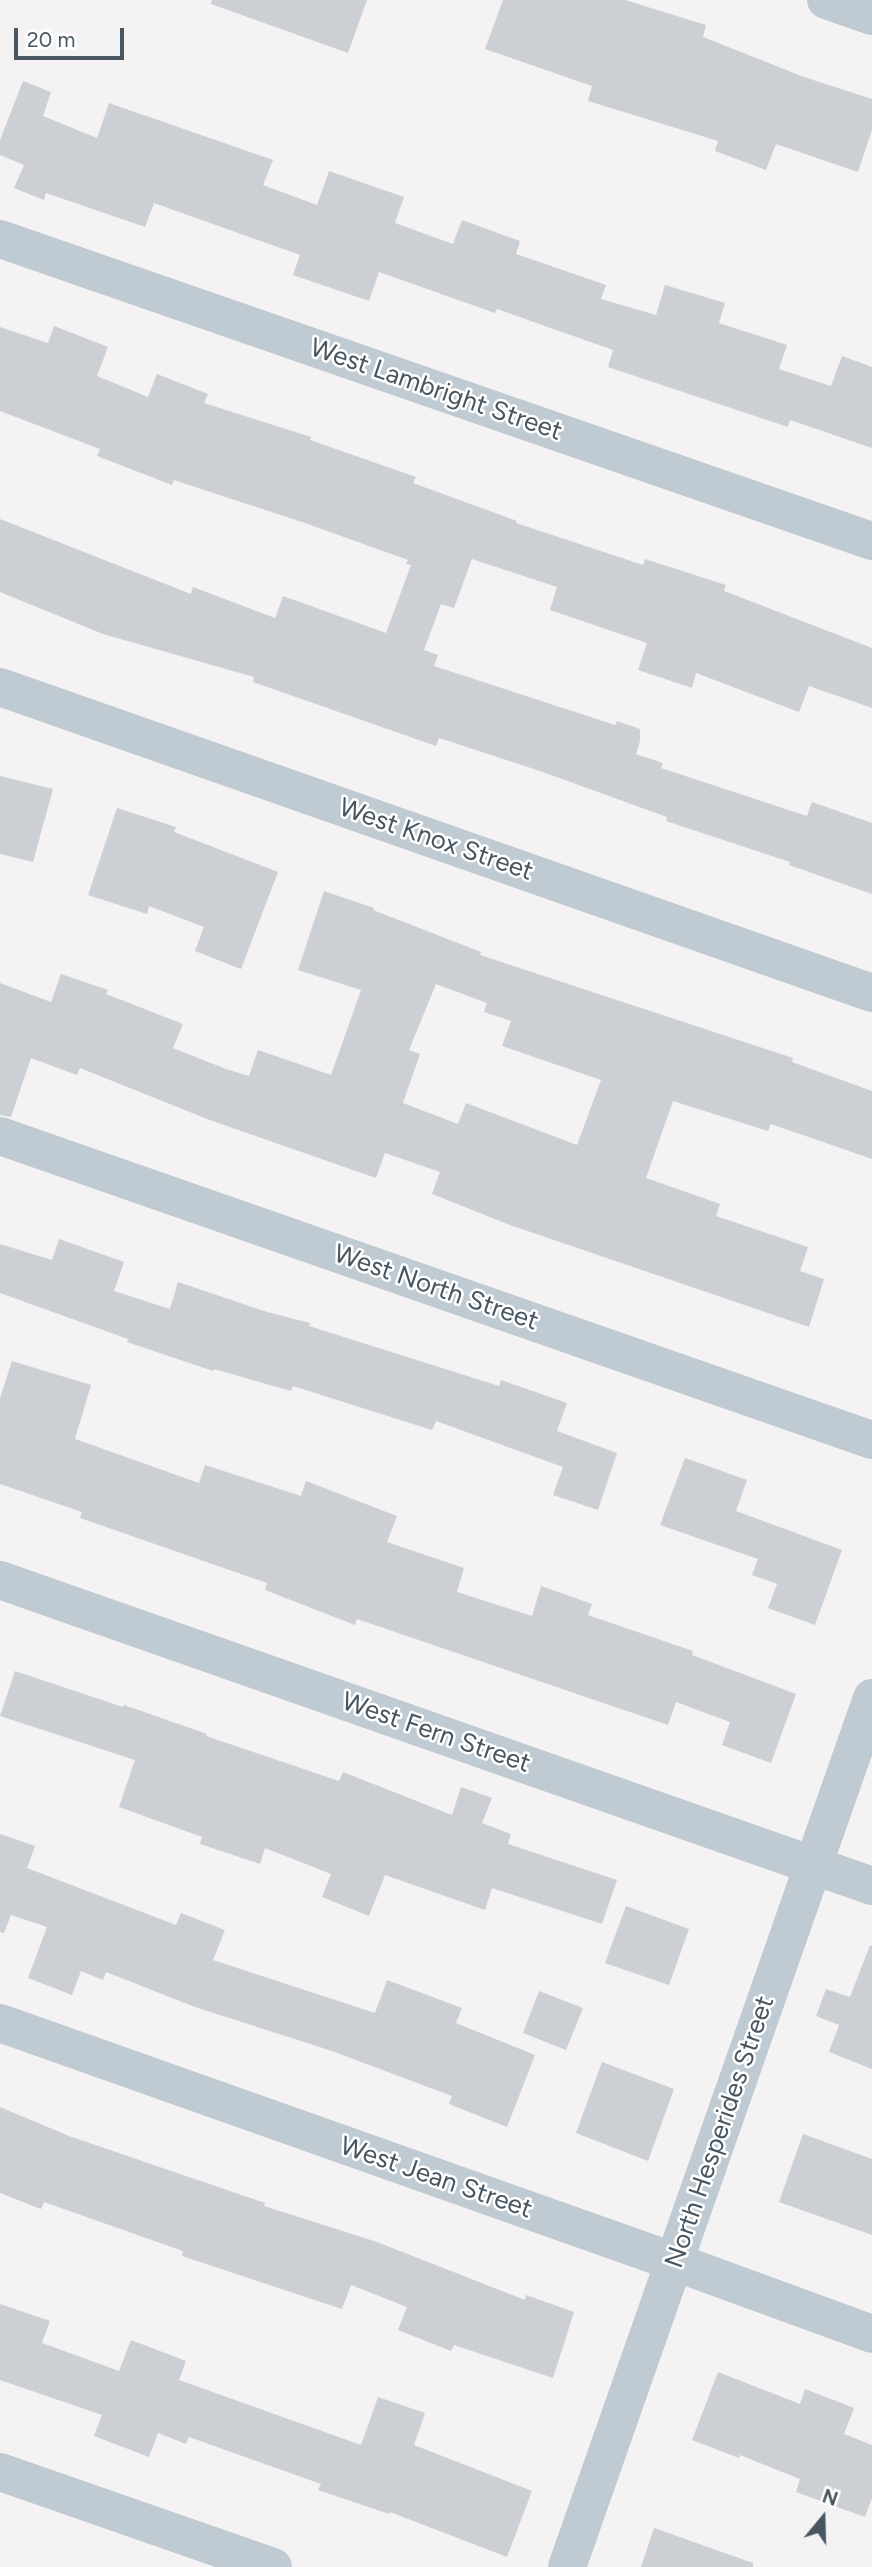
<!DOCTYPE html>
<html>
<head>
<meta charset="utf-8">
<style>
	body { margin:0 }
	#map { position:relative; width:872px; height:2567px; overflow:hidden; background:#f4f2f2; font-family:Figtree,sans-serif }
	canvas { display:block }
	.north { position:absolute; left:788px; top:2483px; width:70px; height:70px; -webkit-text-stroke:5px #fff; paint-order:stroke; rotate:19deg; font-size:19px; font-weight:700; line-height:28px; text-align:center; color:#485661 }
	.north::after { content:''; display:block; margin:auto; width:24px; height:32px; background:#485661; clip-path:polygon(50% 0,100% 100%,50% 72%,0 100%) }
	.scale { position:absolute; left:14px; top:28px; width:110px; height:32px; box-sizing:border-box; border:4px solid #485661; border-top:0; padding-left:9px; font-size:21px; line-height:24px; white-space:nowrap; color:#485661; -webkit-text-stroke:5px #fff; paint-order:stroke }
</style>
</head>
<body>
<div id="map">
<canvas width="872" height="2567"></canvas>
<div class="north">N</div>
<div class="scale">20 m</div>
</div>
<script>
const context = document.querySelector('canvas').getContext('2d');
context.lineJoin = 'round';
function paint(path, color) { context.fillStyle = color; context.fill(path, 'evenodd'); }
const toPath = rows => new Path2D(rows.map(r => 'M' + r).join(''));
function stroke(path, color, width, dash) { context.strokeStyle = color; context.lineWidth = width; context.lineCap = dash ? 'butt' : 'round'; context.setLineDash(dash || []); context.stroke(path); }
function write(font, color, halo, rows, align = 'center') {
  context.font = font + ' Figtree,sans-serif'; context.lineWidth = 5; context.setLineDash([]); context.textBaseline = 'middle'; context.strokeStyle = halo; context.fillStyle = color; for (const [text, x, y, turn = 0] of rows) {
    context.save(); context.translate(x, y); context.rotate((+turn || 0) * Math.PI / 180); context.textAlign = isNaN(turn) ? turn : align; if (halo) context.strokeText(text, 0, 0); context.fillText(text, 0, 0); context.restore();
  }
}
const building = toPath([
	[212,0,367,0,348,53,211,4],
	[503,0,625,0,706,25,703,37,804,77,872,99,872,130,858,172,776,144,766,170,715,151,718,141,588,101,592,86,485,49],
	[23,81,51,92,43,116,97,138,109,103,273,160,263,185,317,205,329,171,404,197,395,223,453,244,462,220,520,241,516,254,606,285,601,299,656,315,665,285,725,303,719,323,787,345,779,369,831,386,842,356,872,367,872,448,790,420,788,427,608,367,613,350,497,309,495,313,379,272,369,301,293,275,300,255,154,203,145,227,46,193,44,200,14,188,24,165,0,155,0,140],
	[54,326,108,347,97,376,148,397,157,374,208,394,204,403,311,437,310,440,416,477,413,483,517,521,516,523,643,565,645,559,726,585,724,591,872,648,872,708,809,686,799,712,696,673,692,688,638,670,647,643,550,610,557,587,472,559,454,608,441,604,424,650,438,655,434,666,615,725,617,721,640,729,640,741,636,754,663,763,661,768,807,816,812,802,872,823,872,894,789,865,790,862,666,821,667,817,540,771,439,738,436,746,253,682,254,677,103,634,0,592,0,519,191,594,193,587,275,618,283,596,386,633,411,565,406,564,408,560,305,523,174,480,172,485,97,456,100,449,0,411,0,327,48,343],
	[0,776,53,789,33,862,0,854],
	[117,808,176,827,174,832,278,872,241,969,195,951,204,927,149,906,147,914,88,895],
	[324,891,374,908,373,910,481,952,480,955,793,1058,792,1062,872,1091,872,1159,771,1124,768,1131,673,1101,646,1178,720,1204,716,1216,808,1247,800,1271,824,1279,809,1327,510,1225,432,1194,440,1172,385,1153,376,1178,207,1119,80,1068,77,1075,31,1058,11,1117,0,1115,0,983,51,1002,61,974,108,990,106,994,183,1024,173,1048,226,1069,249,1076,258,1050,331,1075,361,990,298,970],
	[436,984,487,1003,484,1012,511,1021,502,1046,601,1080,577,1145,466,1103,458,1124,403,1103,420,1054,409,1050],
	[59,1239,124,1262,114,1291,170,1309,178,1282,267,1312,310,1323,309,1326,499,1386,501,1380,567,1403,557,1431,617,1453,598,1510,553,1495,563,1467,436,1421,432,1430,293,1386,291,1391,214,1369,213,1371,127,1342,128,1339,0,1293,0,1244,52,1260],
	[12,1361,91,1385,75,1439,199,1483,205,1465,301,1496,306,1481,397,1516,387,1542,464,1568,457,1592,532,1616,541,1586,592,1604,588,1615,693,1651,692,1655,796,1694,771,1763,722,1745,730,1722,676,1702,668,1725,357,1619,355,1625,265,1590,267,1583,80,1518,82,1512,0,1484,0,1398],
	[685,1458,747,1480,736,1511,842,1550,815,1625,768,1608,777,1584,752,1575,758,1559,660,1525],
	[15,1671,123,1707,124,1705,207,1734,206,1736,339,1781,343,1772,452,1815,461,1787,492,1798,482,1823,511,1834,508,1844,617,1880,602,1924,492,1888,485,1910,385,1875,369,1916,322,1897,331,1874,265,1848,260,1864,200,1844,202,1837,119,1807,135,1760,0,1716],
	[0,1834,35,1846,27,1868,176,1925,181,1913,225,1930,213,1960,375,2013,387,1980,462,2008,456,2023,535,2055,507,2127,449,2104,452,2096,332,2051,195,2007,106,1972,103,1980,81,1971,72,1995,28,1978,47,1927,11,1915,4,1933,0,1932],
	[626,1906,689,1929,669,1985,605,1963],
	[870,1945,872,1946,872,2069,829,2052,839,2025,816,2016,826,1989,850,1997],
	[539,1991,583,2008,566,2050,523,2033],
	[602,2062,674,2089,648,2161,576,2133],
	[0,2107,69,2136,265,2203,264,2206,377,2242,525,2300,526,2295,574,2312,553,2378,454,2345,451,2351,398,2330,407,2307,351,2285,342,2309,182,2256,183,2251,44,2202,41,2209,0,2193],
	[803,2134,872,2159,872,2235,779,2202],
	[0,2304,50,2321,42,2343,119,2371,131,2340,186,2361,179,2380,361,2445,378,2397,425,2413,414,2445,532,2491,507,2557,390,2512,389,2514,318,2490,321,2484,189,2437,186,2444,158,2433,149,2457,94,2436,102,2415,0,2380],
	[718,2372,800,2404,805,2389,854,2408,844,2434,872,2445,872,2498,865,2517,796,2492,800,2479,740,2455,739,2458,692,2440],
	[654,2528,753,2563,753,2567,641,2567]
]);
const minor = toPath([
	[826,0,872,16],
	[0,239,872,541],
	[0,687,872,993],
	[0,1136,872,1440],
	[0,1580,872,1886],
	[0,2023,675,2262,872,2334],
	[0,2472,273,2567],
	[567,2567,872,1698]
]);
const streetNames = [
	["West Lambright Street",436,390,19],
	["West Knox Street",436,840,19],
	["West North Street",436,1288,19],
	["West Fern Street",436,1733,19],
	["North Hesperides Street",720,2132,-71],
	["West Jean Street",436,2178,19]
];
paint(building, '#cccfd4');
stroke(minor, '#bfcad2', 38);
write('26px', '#485661', '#fff', streetNames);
</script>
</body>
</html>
